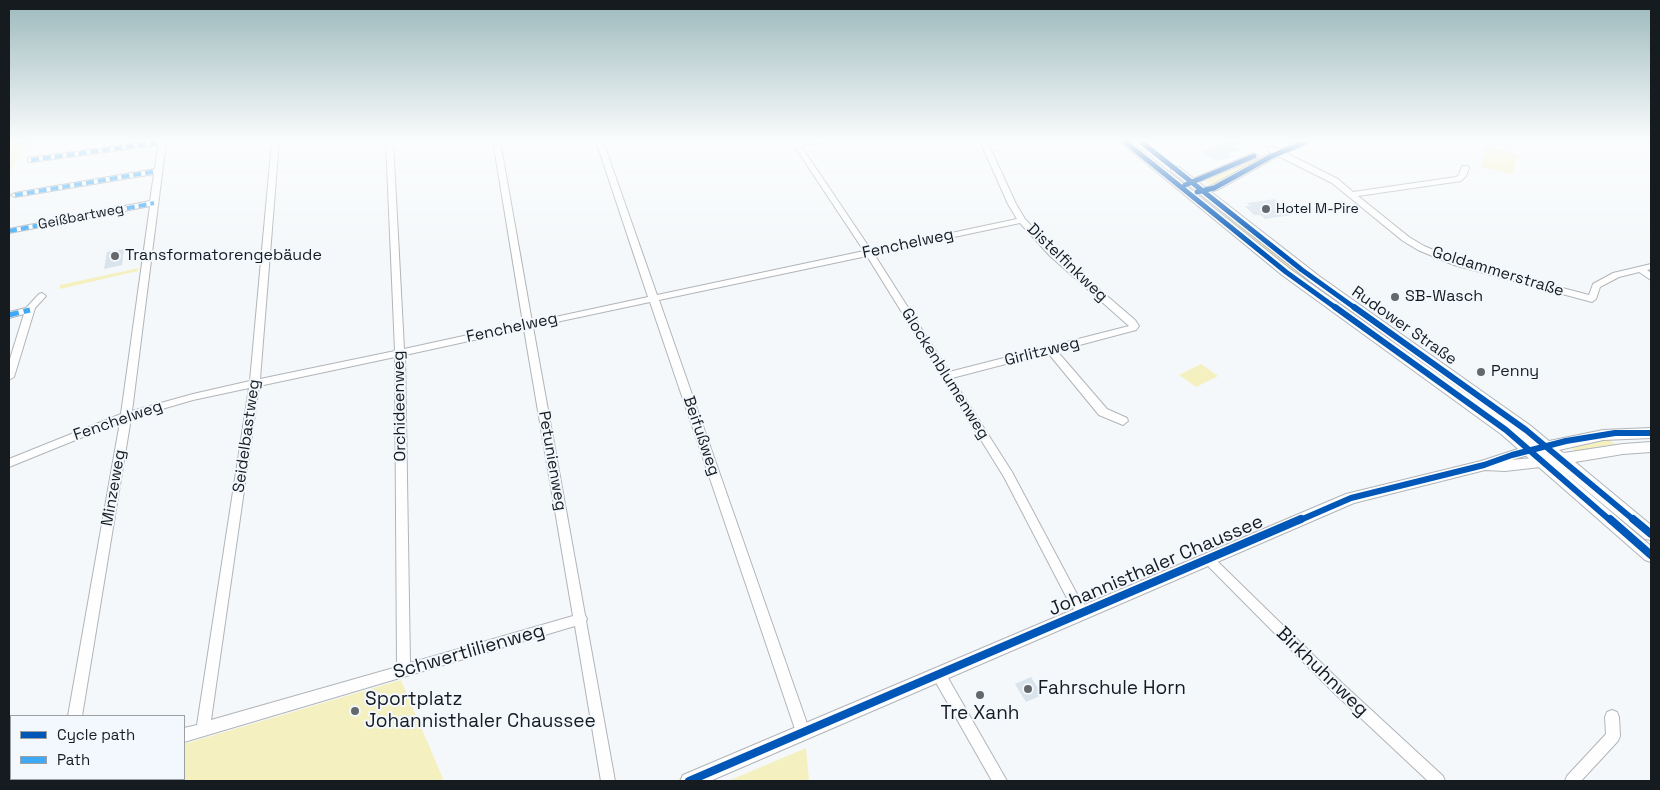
<!DOCTYPE html>
<html>
<head>
<meta charset="utf-8">
<style>
	body { margin:0 }
	#map { position:relative; width:1660px; height:790px; overflow:hidden; background:#f5f8fa; font-family:"Space Grotesk",sans-serif }
	canvas { display:block }
	.frame { position:absolute; inset:0; border:10px solid #161b1f; pointer-events:none }
	.legend { position:absolute; left:10px; top:715px; width:175px; height:65px; box-sizing:border-box; background:#f2f8fd; border:1px solid #9aa0a4; margin:0; padding:6px 9px; list-style:none; font-size:15px; color:#161b1f }
	.legend li { display:flex; align-items:center; gap:10px; height:25px }
	.legend b { width:25px; border:1px solid #9aa0a4 }
</style>
</head>
<body>
<div id="map">
<canvas width="1660" height="790"></canvas>
<div class="frame"></div>
<ul class="legend">
<li><b style="height:6px;background:#0057b8"></b>Cycle path</li>
<li><b style="height:6px;background:#3fa9f5"></b>Path</li>
</ul>
</div>
<script>
const context = document.querySelector('canvas').getContext('2d');
context.lineJoin = 'round';
function paint(path, color) { context.fillStyle = color; context.fill(path, 'evenodd'); }
const toPath = rows => new Path2D(rows.map(r => 'M' + r).join(''));
function stroke(path, color, width, dash) { context.strokeStyle = color; context.lineWidth = width; context.lineCap = dash ? 'butt' : 'round'; context.setLineDash(dash || []); context.stroke(path); }
function write(font, color, halo, rows, align = 'center') {
  context.font = font + ' "Space Grotesk",sans-serif'; context.lineWidth = 4; context.setLineDash([]); context.textBaseline = 'middle'; context.strokeStyle = halo; context.fillStyle = color; for (const [text, x, y, turn = 0] of rows) {
    context.save(); context.translate(x, y); context.rotate((+turn || 0) * Math.PI / 180); context.textAlign = isNaN(turn) ? turn : align; if (halo) context.strokeText(text, 0, 0); context.fillText(text, 0, 0); context.restore();
  }
}
const green = toPath([
	[10,141,28,141,9,174,9,142],
	[1486,146,1517,154,1513,174,1481,167],
	[1266,154,1269,155,1211,186,1206,181],
	[1224,216,1229,217,1312,282,1308,284],
	[139,268,138,271,60,289,60,285],
	[1201,364,1218,376,1196,387,1179,375],
	[1608,439,1615,444,1576,452,1569,446],
	[401,680,444,781,71,781,78,779,184,779,184,744],
	[806,748,809,781,728,781]
]);
const building = toPath([
	[1226,141,1246,141,1246,142,1233,146,1239,150,1229,153,1231,157,1216,161,1200,151,1221,145,1218,143],
	[1275,199,1292,215,1265,219,1260,215,1254,215,1245,206,1250,206,1247,203],
	[124,249,122,265,104,269,107,252],
	[1031,677,1042,695,1026,702,1015,684]
]);
const minor = toPath([
	[157,141,165,141,166,142,132,411,193,394,250,381,272,141,279,141,260,379,395,351,386,141,393,141,404,349,523,323,493,141,500,141,532,322,648,297,596,141,603,141,657,295,864,251,791,141,821,141,818,143,801,146,871,250,1017,219,1008,204,980,141,987,141,1016,204,1025,219,1056,252,1135,320,1139,326,1136,330,1057,351,1107,409,1127,418,1128,421,1123,425,1099,415,1048,353,952,378,1012,472,1078,596,1088,609,1090,613,1088,617,1084,618,1080,617,1070,604,1004,477,867,256,659,300,810,732,808,737,803,739,798,737,796,732,650,302,533,327,585,615,587,619,586,621,615,781,601,781,575,626,184,742,184,728,197,725,249,388,193,400,131,418,82,716,68,716,120,422,9,467,9,459,121,414,150,206,9,233,9,229,150,201,154,174,15,197,11,195,15,193,155,169,158,145,31,162,28,162,28,158,157,141],
	[1020,223,1050,256,1129,326,949,372,874,254,1020,223],
	[524,329,573,616,410,663,405,355,524,329],
	[395,357,397,667,211,720,259,386,395,357],
	[1268,147,1274,147,1338,179,1353,192,1456,177,1459,175,1462,166,1468,166,1469,168,1466,176,1461,181,1358,196,1409,237,1424,246,1460,261,1589,295,1593,284,1613,273,1651,264,1651,269,1647,270,1651,273,1651,280,1639,272,1619,277,1600,287,1596,299,1592,302,1454,265,1418,250,1403,241,1332,183,1268,151,1268,147],
	[42,293,46,296,35,308,14,377,9,380,9,362,24,314,9,318,9,312,26,308,39,294,42,293],
	[1209,555,1213,557,1342,683,1443,776,1445,781,1428,781,1332,691,1205,563,1203,560,1205,557,1209,555],
	[939,669,944,671,1007,781,992,781,934,679,932,675,934,671,939,669],
	[1612,710,1617,712,1619,717,1620,736,1618,741,1581,781,1565,781,1567,776,1606,734,1605,717,1607,712,1612,710],
	[40,779,60,779,59,781,39,781,40,779]
]);
const tertiary = toPath([
	[1301,141,1312,141,1275,158,1217,190,1190,197,1185,194,1187,192,1211,186,1269,154,1301,141],
	[1254,153,1259,156,1257,158,1184,188,1181,189,1176,186,1254,153],
	[1530,445,1535,447,1537,450,1535,453,1511,460,1544,457,1549,458,1551,462,1549,466,1505,471,1485,470,1354,503,710,781,680,781,683,775,1346,494,1481,461,1530,445]
]);
const secondary = toPath([
	[1119,141,1130,141,1290,269,1500,418,1311,282,1171,171,1171,167,1179,167,1319,276,1531,426,1549,441,1603,430,1651,428,1651,438,1603,440,1559,450,1564,453,1623,444,1651,442,1651,452,1623,454,1575,462,1651,525,1651,540,1645,539,1557,466,1651,546,1651,562,1645,560,1501,434,1282,275,1119,141]
]);
const quietFar1 = toPath([
	[31,160,162,142],
	[15,195,157,171],
	[9,231,154,203]
]);
const quiet = toPath([
	[9,315,30,310]
]);
const cyclewayFar2 = toPath([
	[1124,141,1286,272,1336,308],
	[1140,141,1302,270,1355,308],
	[1185,185,1254,156],
	[1197,192,1214,188,1272,156,1308,141]
]);
const cyclewayFar1 = toPath([
	[1335,307,1506,430,1611,521],
	[1354,307,1526,430,1635,521],
	[1298,521,1351,498,1484,465,1512,455,1566,441,1615,433,1651,433]
]);
const cycleway = toPath([
	[1610,519,1651,555],
	[1633,519,1651,534],
	[689,781,1301,519]
]);
const markers = [
	[1266,209,5,"#64686c"],
	[115,256,5,"#64686c"],
	[1395,297,5,"#64686c"],
	[1481,372,5,"#64686c"],
	[1028,689,5,"#64686c"],
	[980,695,5,"#64686c"],
	[355,711,5,"#64686c"]
];
const farPoinames = [
	["Hotel M-Pire",1276,209]
];
const farStreetnames = [
	["Geißbartweg",81,217,-11]
];
const streetNames = [
	["Fenchelweg",908,244,-12],
	["Distelfinkweg",1067,263,44],
	["Goldammerstraße",1498,272,17],
	["Rudower Straße",1404,326,35],
	["Fenchelweg",512,328,-12],
	["Girlitzweg",1042,352,-14],
	["Glockenblumenweg",945,374,58],
	["Orchideenweg",400,406,-91],
	["Fenchelweg",118,421,-19],
	["Seidelbastweg",247,436,-82],
	["Beifußweg",701,436,71],
	["Petunienweg",552,461,80],
	["Minzeweg",114,488,-80]
];
const poiNames = [
	["Transformatorengebäude",125,256],
	["SB-Wasch",1405,297],
	["Penny",1491,372]
];
const nearStreetnames = [
	["Johannisthaler Chaussee",1156,566,-23],
	["Schwertlilienweg",469,652,-16],
	["Birkhuhnweg",1322,672,44]
];
const nearPoinames = [
	["Fahrschule Horn",1038,689],
	["Sportplatz",365,700],
	["Johannisthaler Chaussee",365,722],
	["Tre Xanh",980,714,"center"]
];
paint(green, '#f5f0bf');
paint(building, '#d8e3eb');
stroke(minor, '#b1b5b9', 2);
stroke(tertiary, '#b1b5b9', 2);
stroke(secondary, '#b1b5b9', 2);
paint(minor, '#fefefe');
paint(tertiary, '#fefefe');
paint(secondary, '#fefefe');
stroke(quietFar1, '#3fa9f5', 4, [8, 4]);
stroke(quiet, '#3fa9f5', 5, [10, 5]);
stroke(cyclewayFar2, '#0057b8', 5);
stroke(cyclewayFar1, '#0057b8', 6);
stroke(cycleway, '#0057b8', 8);
const sky = context.createLinearGradient(0, 0, 0, 251);
sky.addColorStop(0, '#9cb9bc');
sky.addColorStop(0.56, '#fafcfd');
sky.addColorStop(1, '#fafcfd00');
context.fillStyle = sky;
context.fillRect(0, 0, 1660, 251);
for (const [x, y, r, color] of markers) { const dot = new Path2D(); dot.arc(x, y, r, 0, 2 * Math.PI); context.fillStyle = color; context.fill(dot); stroke(dot, '#f2f8fd', 2); }
write('14px', '#161b1f', '#f2f8fd', farPoinames, 'left');
write('14px', '#161b1f', '#f2f8fd', farStreetnames);
write('16px', '#161b1f', '#f2f8fd', streetNames);
write('16px', '#161b1f', '#f2f8fd', poiNames, 'left');
write('19px', '#161b1f', '#f2f8fd', nearStreetnames);
write('19px', '#161b1f', '#f2f8fd', nearPoinames, 'left');
</script>
</body>
</html>
